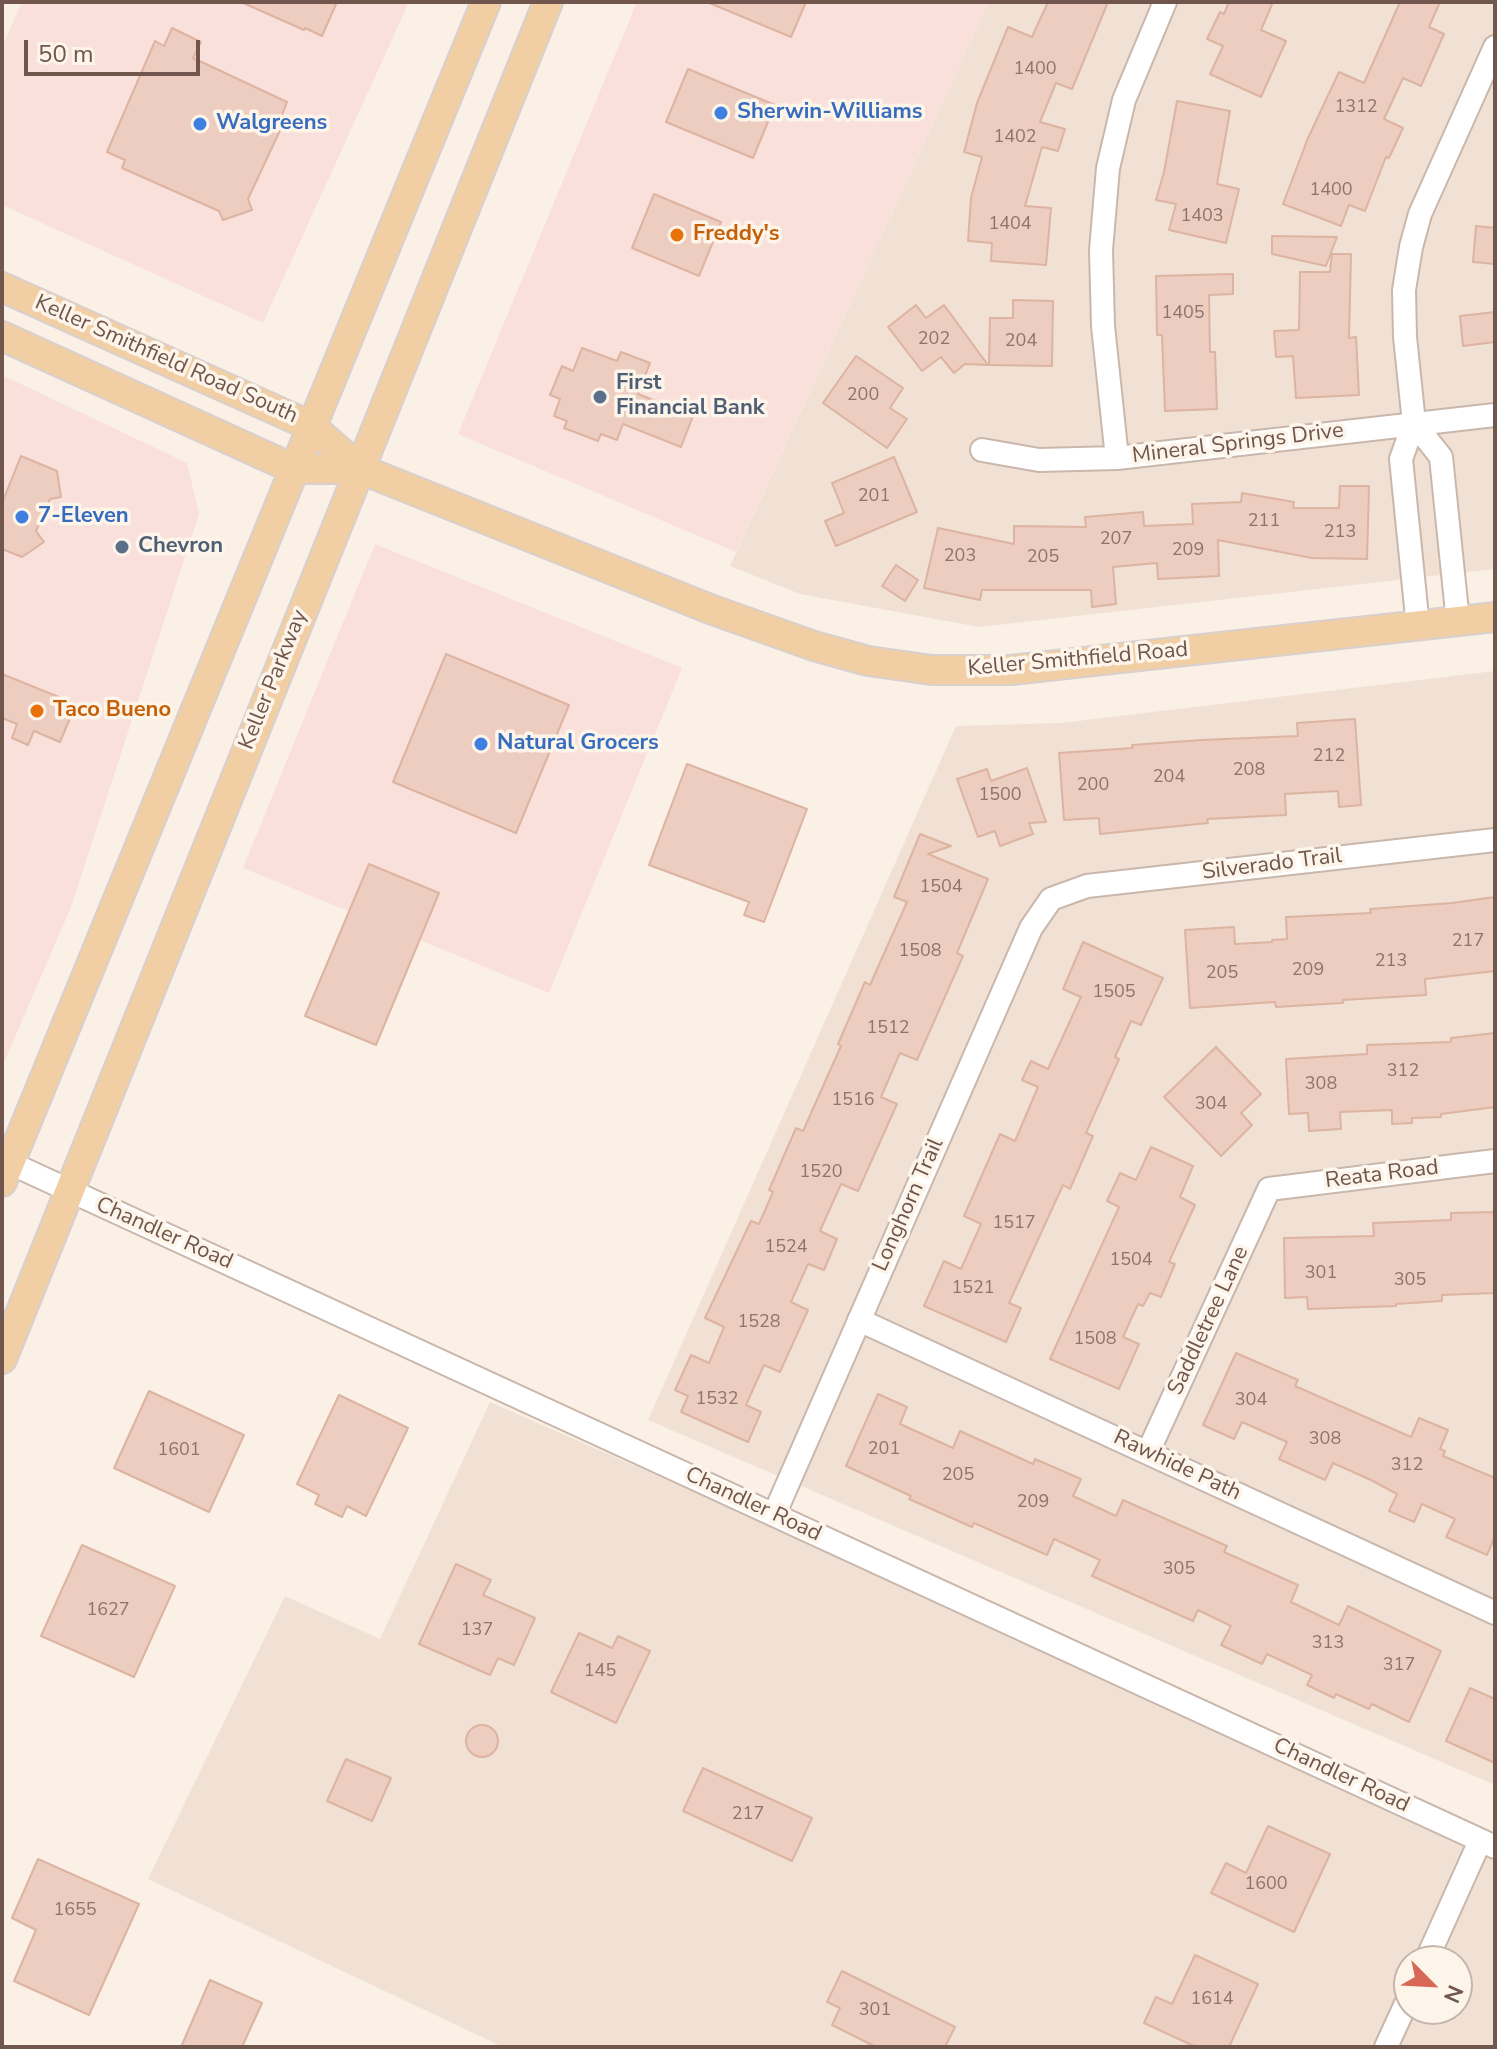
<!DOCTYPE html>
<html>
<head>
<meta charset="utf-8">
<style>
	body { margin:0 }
	#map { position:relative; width:1497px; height:2049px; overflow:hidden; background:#faf0e5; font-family:"Nunito Sans",sans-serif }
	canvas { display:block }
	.frame { position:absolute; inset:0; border:4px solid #70564d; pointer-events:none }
	.north { position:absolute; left:1393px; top:1945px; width:80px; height:80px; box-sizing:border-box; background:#fdf4ea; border:2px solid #c5b5ab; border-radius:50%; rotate:114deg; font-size:22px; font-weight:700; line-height:32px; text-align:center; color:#70564d }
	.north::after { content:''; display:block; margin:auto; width:28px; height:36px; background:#d76856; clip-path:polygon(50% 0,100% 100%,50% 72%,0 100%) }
	.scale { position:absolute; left:24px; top:40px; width:176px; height:36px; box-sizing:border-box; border:4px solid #70564d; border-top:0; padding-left:10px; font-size:24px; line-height:28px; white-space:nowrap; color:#70564d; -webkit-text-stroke:6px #fdf4ea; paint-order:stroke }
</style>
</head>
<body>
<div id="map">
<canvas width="1497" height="2049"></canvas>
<div class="frame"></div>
<div class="north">N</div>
<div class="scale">50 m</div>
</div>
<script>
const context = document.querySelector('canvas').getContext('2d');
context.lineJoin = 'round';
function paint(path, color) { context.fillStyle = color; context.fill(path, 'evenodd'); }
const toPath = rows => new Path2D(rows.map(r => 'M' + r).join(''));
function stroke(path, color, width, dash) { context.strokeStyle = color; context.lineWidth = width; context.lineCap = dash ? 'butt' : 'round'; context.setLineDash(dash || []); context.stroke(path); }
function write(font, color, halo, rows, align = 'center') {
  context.font = font + ' "Nunito Sans",sans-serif'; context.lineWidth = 7; context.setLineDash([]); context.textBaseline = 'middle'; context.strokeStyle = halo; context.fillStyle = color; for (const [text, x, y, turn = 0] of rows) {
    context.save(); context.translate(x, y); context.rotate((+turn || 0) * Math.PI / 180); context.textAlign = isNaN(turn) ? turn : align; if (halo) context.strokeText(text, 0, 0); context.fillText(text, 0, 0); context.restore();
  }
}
const residential = toPath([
	[989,2,1495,2,1495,569,979,627,800,594,730,566],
	[1495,671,1495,1785,648,1420,956,726,1061,723],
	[490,1402,1495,1845,1495,2047,503,2047,148,1879,285,1596,380,1639],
	[1409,1961,1457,1961,1457,2009,1409,2009]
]);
const commercial = toPath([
	[22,2,409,2,263,323,2,205,2,47],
	[637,2,989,2,736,552,458,434],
	[2,375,187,463,199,514,71,907,2,1067],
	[375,544,682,668,549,993,243,868]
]);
const building = toPath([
	[241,2,337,2,322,36,305,28,304,30,241,2],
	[707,2,806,2,791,37,707,2],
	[1048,2,1108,2,1072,89,1056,83,1040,122,1065,129,1058,151,1042,147,1025,206,1051,208,1046,265,991,261,992,243,968,241,971,198,982,157,964,152,977,103,1008,27,1032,37,1048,2],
	[1229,2,1273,2,1261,30,1286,41,1261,97,1210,74,1223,46,1207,39,1220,12,1224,14,1229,2],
	[1400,2,1440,2,1429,27,1444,34,1421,86,1403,78,1384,119,1403,128,1389,158,1386,157,1365,211,1349,205,1341,226,1283,204,1308,138,1339,72,1364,83,1400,2],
	[172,28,201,42,193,58,287,102,279,123,283,124,248,199,252,210,223,220,219,211,122,168,125,160,107,152,155,41,164,46,172,28],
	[688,69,775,105,753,158,666,122,688,69],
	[1177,101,1230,111,1217,184,1239,189,1226,243,1169,230,1176,204,1156,200,1164,172,1177,101],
	[654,194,721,222,699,276,632,248,654,194],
	[1476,226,1495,228,1495,264,1473,262,1476,226],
	[1272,236,1337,237,1326,266,1272,254,1272,236],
	[1332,254,1351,254,1349,338,1356,337,1359,395,1296,398,1293,356,1276,357,1274,331,1299,330,1300,272,1330,272,1332,254],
	[1233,274,1233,294,1209,295,1210,352,1215,352,1217,409,1165,411,1162,335,1157,335,1156,276,1233,274],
	[1013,300,1053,301,1052,366,989,365,990,318,1013,318,1013,300],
	[916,305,926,318,944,305,988,365,965,364,954,373,941,357,922,371,888,327,916,305],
	[1495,312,1495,342,1463,346,1460,316,1495,312],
	[582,348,617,361,621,352,650,363,638,394,693,416,681,447,623,424,617,440,601,434,598,441,564,428,567,421,554,416,560,399,550,395,562,366,573,371,582,348],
	[856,356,903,388,890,408,907,419,887,448,823,403,856,356],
	[21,456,57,471,61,497,50,499,36,531,44,542,22,557,2,549,2,503,21,456],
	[894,457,917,512,836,546,825,521,844,513,832,483,894,457],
	[1340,486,1369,486,1367,559,1312,558,1218,540,1219,576,1158,579,1157,563,1113,567,1116,604,1092,607,1091,590,982,590,980,600,924,588,938,528,1014,544,1014,526,1086,527,1085,517,1143,512,1144,526,1193,524,1192,504,1241,502,1242,493,1294,502,1293,508,1339,508,1340,486],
	[896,565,918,580,905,601,882,586,896,565],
	[446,654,569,705,516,833,393,782,446,654],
	[2,674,76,704,60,742,34,731,28,745,12,738,17,724,2,718,2,674],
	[1355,719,1361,805,1339,807,1338,791,1285,794,1286,815,1207,819,1208,823,1100,834,1099,818,1064,820,1059,753,1133,748,1132,745,1201,740,1298,736,1297,723,1355,719],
	[687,764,807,809,764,922,744,915,749,902,649,865,687,764],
	[1027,768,1046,822,1029,823,1033,834,1000,846,995,831,978,837,957,779,987,769,991,781,1027,768],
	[920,834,951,846,928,854,988,879,957,953,963,956,917,1060,900,1053,881,1097,897,1104,858,1191,841,1184,820,1231,837,1239,824,1270,808,1264,791,1302,808,1310,780,1372,764,1365,746,1405,761,1412,748,1442,681,1412,688,1396,675,1390,691,1355,709,1363,724,1327,705,1318,751,1221,759,1224,773,1192,769,1190,796,1128,803,1131,841,1046,838,1044,865,982,870,985,907,902,894,897,920,834],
	[369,864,439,893,376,1045,305,1016,369,864],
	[1495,897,1495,971,1425,979,1426,995,1343,1000,1343,1003,1276,1007,1275,1002,1190,1008,1185,930,1234,927,1235,944,1272,942,1272,940,1287,939,1286,917,1371,913,1370,909,1452,903,1495,897],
	[1083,942,1163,978,1141,1025,1131,1021,1115,1057,1119,1059,1086,1133,1093,1136,1070,1189,1063,1185,1009,1303,1021,1308,1006,1342,924,1306,944,1261,961,1269,981,1224,964,1216,1000,1134,1015,1141,1038,1087,1022,1080,1031,1061,1048,1069,1081,997,1063,989,1083,942],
	[1495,1033,1495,1107,1441,1114,1441,1117,1412,1118,1412,1123,1392,1124,1392,1110,1340,1112,1341,1129,1309,1131,1308,1113,1289,1114,1286,1059,1367,1054,1367,1045,1451,1042,1451,1038,1495,1033],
	[1216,1047,1261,1094,1241,1113,1252,1125,1221,1156,1164,1097,1216,1047],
	[1151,1147,1193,1166,1180,1197,1195,1205,1169,1262,1175,1264,1161,1297,1150,1293,1143,1306,1138,1304,1123,1337,1139,1344,1119,1389,1050,1359,1119,1207,1107,1201,1120,1173,1136,1180,1151,1147],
	[1495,1212,1495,1293,1442,1295,1442,1301,1396,1304,1396,1306,1308,1309,1307,1297,1285,1298,1284,1238,1374,1236,1373,1223,1451,1220,1451,1213,1495,1212],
	[1236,1353,1298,1380,1295,1386,1411,1437,1419,1418,1448,1430,1440,1449,1445,1451,1443,1456,1495,1478,1495,1536,1487,1555,1446,1537,1455,1519,1422,1504,1414,1522,1389,1511,1397,1494,1371,1480,1333,1463,1325,1480,1279,1459,1287,1442,1242,1422,1234,1439,1203,1425,1236,1353],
	[149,1391,244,1435,209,1512,114,1468,149,1391],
	[878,1394,907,1407,900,1424,953,1448,960,1431,1033,1464,1035,1459,1081,1479,1073,1496,1116,1516,1123,1500,1227,1546,1224,1552,1298,1585,1291,1602,1339,1625,1348,1606,1441,1651,1409,1722,1372,1704,1369,1709,1336,1694,1334,1698,1307,1685,1312,1675,1267,1654,1262,1664,1221,1645,1231,1626,1198,1610,1193,1621,1092,1576,1100,1560,1054,1539,1047,1555,974,1523,972,1527,909,1499,911,1496,846,1466,878,1394],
	[339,1395,408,1428,366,1516,347,1506,342,1517,315,1504,319,1495,297,1484,339,1395],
	[82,1545,175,1586,134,1677,41,1636,82,1545],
	[456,1564,491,1580,483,1595,535,1618,514,1665,498,1658,490,1675,419,1644,456,1564],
	[579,1633,612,1648,618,1636,650,1651,616,1723,551,1692,579,1633],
	[1470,1688,1495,1699,1495,1763,1446,1741,1470,1688],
	'466 1741a16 16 0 1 1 32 0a16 16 0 1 1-32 0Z',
	[346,1759,391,1778,372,1821,327,1801,346,1759],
	[703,1768,812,1818,792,1861,683,1811,703,1768],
	[1268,1826,1330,1854,1294,1932,1211,1893,1226,1863,1246,1873,1268,1826],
	[38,1859,139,1904,89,2015,14,1981,36,1930,12,1918,38,1859],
	[1195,1955,1258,1984,1229,2047,1196,2047,1144,2023,1156,1997,1172,2004,1195,1955],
	[842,1971,955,2027,945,2047,876,2047,832,2025,840,2008,827,2002,842,1971],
	[210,1980,262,2003,242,2047,181,2047,210,1980]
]);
const minor = toPath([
	[1414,423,1441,457,1458,622],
	[982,450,1039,460,1117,458,1495,415],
	[1117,458,1103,326,1101,250,1108,168,1124,100,1165,2],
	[1418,627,1401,459,1414,423,1405,337,1404,290,1411,247,1420,214,1495,47],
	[10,1163,1495,1847],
	[859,1320,1495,1613],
	[1148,1452,1269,1189,1495,1161],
	[774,1515,1031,928,1051,899,1087,886,1495,840],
	[1426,1961,1480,1841],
	[1386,2047,1409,1997]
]);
const major = toPath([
	[2,287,311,426,360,469,710,609,814,646,868,661,932,670,1011,670,1495,617],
	[2,336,294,469,360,469],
	[2,1182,486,2],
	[2,1359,548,2]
]);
const markers = [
	[721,113,8,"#3f7fe0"],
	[200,124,8,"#3f7fe0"],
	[677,235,8,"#e8710a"],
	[600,397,8,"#5c6f8a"],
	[22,517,8,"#3f7fe0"],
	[122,547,8,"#5c6f8a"],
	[37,711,8,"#e8710a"],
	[481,744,8,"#3f7fe0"]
];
const numberNames = [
	["1400",1035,70],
	["1312",1356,108],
	["1402",1015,138],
	["1400",1331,191],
	["1403",1202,217],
	["1404",1010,225],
	["1405",1183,314],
	["202",934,340],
	["204",1021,342],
	["200",863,396],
	["201",874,497],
	["211",1264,522],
	["213",1340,533],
	["207",1116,540],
	["209",1188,551],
	["203",960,557],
	["205",1043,558],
	["212",1329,757],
	["208",1249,771],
	["204",1169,778],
	["200",1093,786],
	["1500",1000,796],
	["1504",941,888],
	["217",1468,942],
	["1508",920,952],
	["213",1391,962],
	["209",1308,971],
	["205",1222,974],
	["1505",1114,993],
	["1512",888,1029],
	["312",1403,1072],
	["308",1321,1085],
	["1516",853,1101],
	["304",1211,1105],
	["1520",821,1173],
	["1517",1014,1224],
	["1524",786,1248],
	["1504",1131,1261],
	["301",1321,1274],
	["305",1410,1281],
	["1521",973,1289],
	["1528",759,1323],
	["1508",1095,1340],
	["1532",717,1400],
	["304",1251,1401],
	["308",1325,1440],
	["201",884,1450],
	["1601",179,1451],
	["312",1407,1466],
	["205",958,1476],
	["209",1033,1503],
	["305",1179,1570],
	["1627",108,1611],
	["137",477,1631],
	["313",1328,1644],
	["317",1399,1666],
	["145",600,1672],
	["217",748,1815],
	["1600",1266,1885],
	["1655",75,1911],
	["1614",1212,2000],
	["301",875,2011]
];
const shopNames = [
	["Sherwin-Williams",737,113],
	["Walgreens",216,124],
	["7-Eleven",38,517],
	["Natural Grocers",497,744]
];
const foodNames = [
	["Freddy's",693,235],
	["Taco Bueno",53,711]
];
const streetNames = [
	["Keller Smithfield Road South",166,360,24],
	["Mineral Springs Drive",1238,444,-7],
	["Keller Smithfield Road",1078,660,-5],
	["Keller Parkway",274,680,-68],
	["Silverado Trail",1272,865,-7],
	["Reata Road",1382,1175,-7],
	["Longhorn Trail",909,1205,-66],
	["Chandler Road",164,1234,24],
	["Saddletree Lane",1209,1321,-65],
	["Rawhide Path",1177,1466,25],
	["Chandler Road",753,1505,25],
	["Chandler Road",1341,1776,25]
];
const serviceNames = [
	["First",616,384],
	["Financial Bank",616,409],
	["Chevron",138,547]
];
paint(residential, '#f0e1d4');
paint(commercial, '#f9e0da');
paint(building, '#eccdbf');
stroke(building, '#ddb3a1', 2);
stroke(minor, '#cab7ac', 26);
stroke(major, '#d7d0cd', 32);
stroke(minor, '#fff', 22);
stroke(major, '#f2cea4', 28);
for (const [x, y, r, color] of markers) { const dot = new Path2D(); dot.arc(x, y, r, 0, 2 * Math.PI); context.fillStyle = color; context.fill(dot); stroke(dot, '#fdf4ea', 3); }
write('18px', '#8f746a', null, numberNames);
write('bold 22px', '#366cbe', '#fdf4ea', shopNames, 'left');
write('bold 22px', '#c56008', '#fdf4ea', foodNames, 'left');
write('22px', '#70564d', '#fdf4ea', streetNames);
write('bold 22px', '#4e5e75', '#fdf4ea', serviceNames, 'left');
</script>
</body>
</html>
